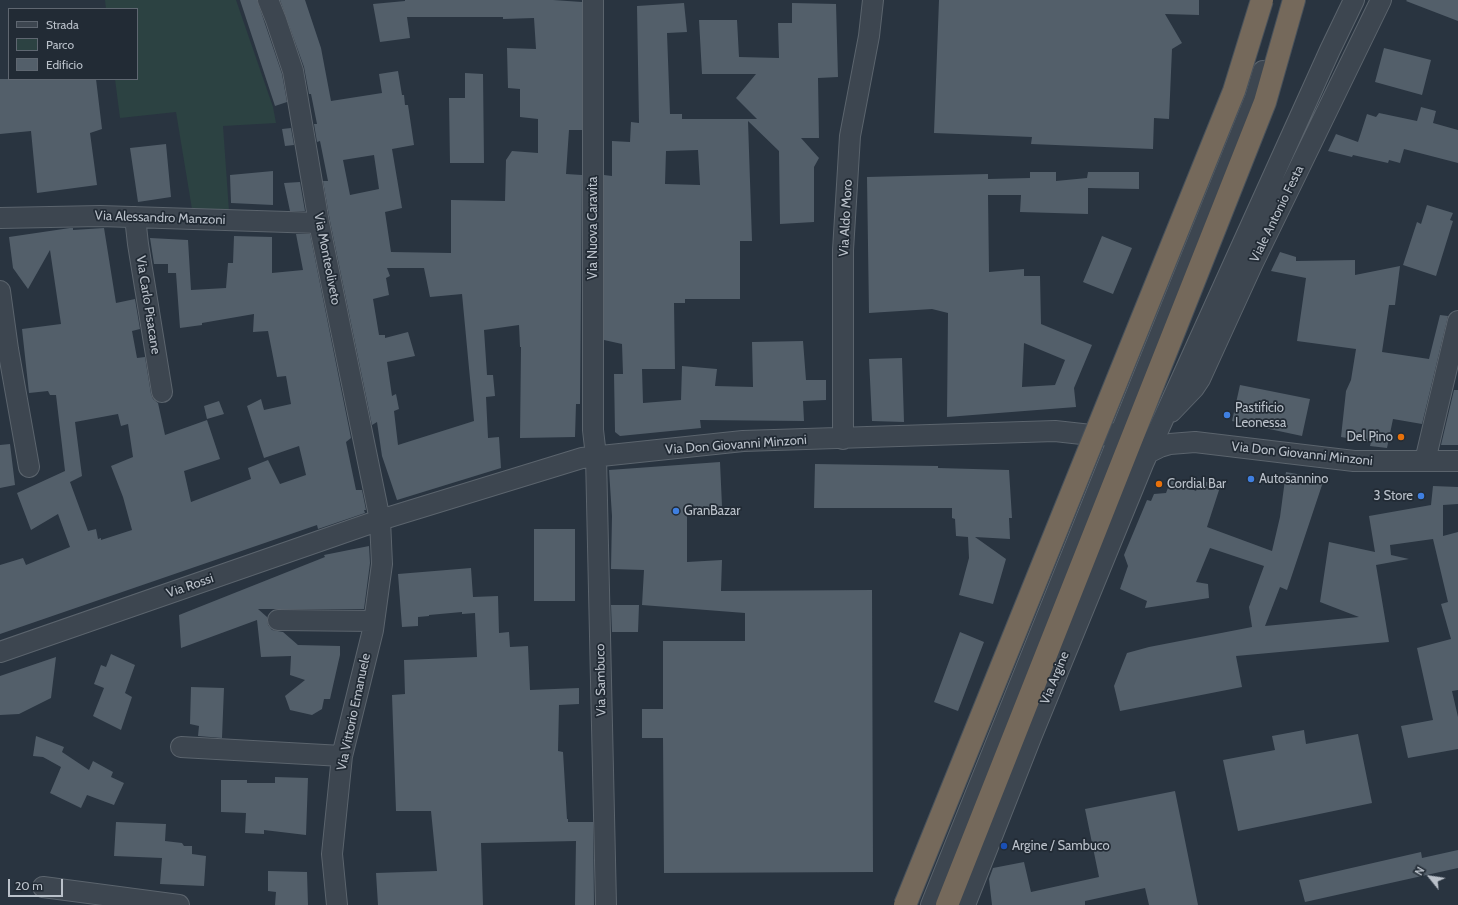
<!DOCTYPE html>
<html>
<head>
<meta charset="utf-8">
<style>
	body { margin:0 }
	#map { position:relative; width:1458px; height:905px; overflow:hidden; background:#293440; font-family:Cabin,sans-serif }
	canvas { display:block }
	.legend { position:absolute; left:8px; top:8px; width:130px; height:72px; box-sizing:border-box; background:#222b35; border:1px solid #5f6771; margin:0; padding:5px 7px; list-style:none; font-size:12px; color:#bac1ca }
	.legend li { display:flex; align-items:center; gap:8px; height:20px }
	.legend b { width:20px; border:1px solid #5f6771 }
	.north { position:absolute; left:1410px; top:857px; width:40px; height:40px; -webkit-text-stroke:3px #222b35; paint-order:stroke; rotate:300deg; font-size:11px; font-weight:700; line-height:16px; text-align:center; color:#bac1ca }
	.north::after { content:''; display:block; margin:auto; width:14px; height:18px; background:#bac1ca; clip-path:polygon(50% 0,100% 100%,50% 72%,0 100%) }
	.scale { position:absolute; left:8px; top:879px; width:55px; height:18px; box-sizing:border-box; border:2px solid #bac1ca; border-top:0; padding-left:5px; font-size:12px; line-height:14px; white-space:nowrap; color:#bac1ca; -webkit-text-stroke:3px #222b35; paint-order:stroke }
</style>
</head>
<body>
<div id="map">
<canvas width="1458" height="905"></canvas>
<ul class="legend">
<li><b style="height:5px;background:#3d4650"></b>Strada</li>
<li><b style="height:11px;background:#2c4242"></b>Parco</li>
<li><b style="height:11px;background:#535f6a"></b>Edificio</li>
</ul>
<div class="north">N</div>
<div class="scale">20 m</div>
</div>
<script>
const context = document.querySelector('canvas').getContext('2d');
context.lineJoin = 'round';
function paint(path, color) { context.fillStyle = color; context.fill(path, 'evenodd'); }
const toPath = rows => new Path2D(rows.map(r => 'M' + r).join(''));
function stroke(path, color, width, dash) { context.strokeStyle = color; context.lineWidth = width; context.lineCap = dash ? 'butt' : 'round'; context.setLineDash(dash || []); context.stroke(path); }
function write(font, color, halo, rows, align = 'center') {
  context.font = font + ' Cabin,sans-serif'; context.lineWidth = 3.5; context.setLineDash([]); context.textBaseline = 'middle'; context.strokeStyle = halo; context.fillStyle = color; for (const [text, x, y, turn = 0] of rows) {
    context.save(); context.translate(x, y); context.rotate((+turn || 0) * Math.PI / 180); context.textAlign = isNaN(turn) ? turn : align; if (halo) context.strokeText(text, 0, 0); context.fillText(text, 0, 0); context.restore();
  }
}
const green = toPath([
	[105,0,236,0,273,107,276,123,223,126,229,211,192,209,176,112,120,118,115,79,137,79,137,9,106,9]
]);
const building = toPath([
	[240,0,257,0,282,74,287,102,275,106],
	[280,0,305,0,321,48,331,101,382,93,379,74,398,71,402,95,404,95,405,105,408,105,414,145,392,149,402,208,385,212,391,252,451,253,451,200,505,201,506,160,512,151,538,153,538,119,520,117,520,89,508,88,507,48,536,49,534,18,503,19,503,17,407,17,410,38,380,42,373,4,405,1,405,0,553,0,582,2,582,130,569,130,566,174,582,175,580,404,576,404,575,437,520,438,521,347,520,347,519,325,484,330,487,375,493,375,495,396,486,397,488,438,499,437,501,468,397,500,382,456,377,422,372,425,330,221,323,181,328,181,320,141,317,142,314,124,317,124,311,94,309,94,304,67],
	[374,155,379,189,350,195,343,160],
	[387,268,424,268,430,297,462,294,474,421,398,445,394,411,399,409,396,394,392,396,387,362,415,356,408,332,385,338,385,335,379,335,373,299,389,295,386,278,390,276],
	[939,0,1199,0,1199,15,1165,14,1182,43,1172,49,1169,119,1154,118,1153,149,1031,144,1032,137,934,133],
	[1407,0,1458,0,1458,21,1406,1],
	[684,3,687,32,667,33,670,114,682,114,682,119,757,119,736,98,756,74,702,74,699,20,737,20,739,57,779,58,778,23,792,23,792,3,836,4,838,77,818,78,819,138,801,138,819,158,814,167,814,222,780,224,779,151,748,121,752,241,740,241,740,299,685,299,685,303,674,303,675,369,642,369,643,403,681,400,682,366,717,369,715,386,753,387,752,342,803,341,806,380,826,380,826,400,803,401,804,421,700,420,701,428,620,436,615,432,614,374,623,374,622,344,604,340,604,175,612,176,612,141,630,142,631,122,639,123,637,6],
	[698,150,700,185,665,184,666,151],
	[1384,48,1431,60,1422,95,1375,82],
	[465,73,483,74,484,163,450,163,449,98,465,98],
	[0,79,96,79,102,129,90,133,97,185,37,193,31,131,0,134],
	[1421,107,1436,111,1433,123,1458,130,1458,163,1404,149,1400,163,1389,160,1388,163,1353,155,1352,157,1328,151,1336,134,1358,142,1367,114,1376,117,1379,113,1417,121],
	[291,128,294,145,285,146,282,129],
	[166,144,171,197,138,202,130,148],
	[273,171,273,205,231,203,230,175],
	[1030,172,1056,172,1056,181,1087,178,1088,172,1139,172,1139,189,1088,188,1088,214,1020,212,1021,195,988,195,989,272,1024,269,1024,276,1040,276,1041,324,1092,345,1074,388,1076,407,947,417,948,313,932,309,869,313,867,177,988,174,988,179,1030,178],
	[1024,343,1065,360,1055,385,1022,387],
	[300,182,305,211,290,211,284,183],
	[1427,205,1453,213,1450,220,1453,221,1436,276,1403,265,1417,222,1421,224],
	[70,228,73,228,73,230,104,228,116,303,135,299,140,329,132,331,137,358,145,357,151,394,153,399,158,403,165,435,207,420,220,459,184,471,191,502,251,479,248,468,268,460,280,484,306,475,299,446,264,458,247,406,261,399,264,410,291,404,286,376,277,377,268,331,253,332,254,314,202,323,202,325,180,328,176,273,168,273,168,264,154,264,150,238,188,240,191,290,226,288,228,263,233,263,234,236,272,237,272,273,303,270,296,234,310,234,351,438,346,442,356,490,362,490,366,510,364,510,365,513,318,529,317,525,0,634,0,565,23,558,26,565,70,547,58,514,31,530,17,493,65,471,56,395,50,395,48,391,29,393,22,329,61,324,50,250,28,289,13,268,9,237],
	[118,414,121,426,128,424,133,457,111,466,123,497,132,530,101,540,101,538,98,539,96,529,88,531,70,482,82,476,75,422],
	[1102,236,1132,248,1113,294,1083,282],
	[1280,252,1296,257,1296,261,1355,260,1355,275,1400,266,1395,305,1389,305,1382,352,1429,359,1440,315,1448,316,1422,424,1393,419,1387,448,1370,446,1371,442,1341,437,1346,391,1351,380,1356,349,1297,341,1306,278,1271,271],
	[902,358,904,422,872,421,869,359],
	[1240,385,1310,399,1302,436,1232,421],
	[1454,390,1458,390,1458,445,1441,445],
	[219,401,224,414,207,419,204,406],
	[10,444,15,485,0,488,0,445],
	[720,462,722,506,687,510,687,562,722,560,721,591,872,590,873,872,664,873,663,738,642,738,642,709,663,709,663,641,745,641,745,613,642,605,644,570,611,569,612,516,609,470],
	[815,464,938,466,938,468,1009,470,1012,518,1009,518,1010,539,975,537,1006,559,993,604,959,595,969,558,968,537,956,536,955,519,952,518,952,508,814,508],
	[1286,472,1324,479,1287,590,1280,587,1265,626,1359,617,1320,602,1329,542,1375,552,1369,516,1431,505,1433,486,1458,487,1458,504,1443,505,1443,536,1458,532,1458,690,1452,691,1458,717,1458,749,1408,758,1401,726,1433,720,1417,648,1451,639,1441,604,1448,602,1433,539,1390,545,1391,555,1409,559,1376,565,1389,642,1236,656,1242,687,1120,711,1114,686,1127,653,1149,647,1252,627,1249,607,1264,566,1210,548,1196,582,1208,584,1209,598,1145,608,1147,601,1120,589,1128,566,1124,555,1147,500,1151,501,1154,494,1166,493,1171,480,1196,491,1200,481,1221,484,1207,527,1272,551,1280,517],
	[534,529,575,529,575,601,534,601],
	[369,546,370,563,364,609,258,609,267,617,268,625,272,630,283,632,298,645,340,646,340,655,330,699,324,699,322,709,312,715,290,710,285,696,305,680,290,675,291,656,261,657,257,620,181,648,179,615,325,557,324,555],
	[471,568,473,597,498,596,499,633,509,632,510,647,528,646,530,690,579,688,579,704,559,705,558,751,563,752,567,819,568,819,568,822,593,822,594,905,575,905,576,841,481,843,483,905,378,905,376,873,437,871,431,811,396,811,392,695,405,694,404,660,477,657,475,613,462,614,462,612,429,615,429,616,418,617,418,626,402,627,398,574],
	[611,605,639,605,638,632,612,632],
	[960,632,984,642,958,711,934,702],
	[111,654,135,665,125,693,132,697,121,730,93,716,104,688,94,684,101,665,106,667],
	[56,657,51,698,19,714,0,715,0,676],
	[191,687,224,688,222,738,198,736,199,726,190,724],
	[1304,730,1306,744,1358,734,1372,803,1238,831,1223,760,1275,750,1272,736],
	[36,736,64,747,62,752,89,770,93,761,113,772,111,777,124,783,114,805,87,795,81,808,50,793,61,767,43,757,33,756],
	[275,777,308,778,306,835,264,830,264,834,245,833,246,813,221,812,221,780,247,780,247,783,275,783],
	[1175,791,1198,905,1149,905,1145,888,1085,901,1085,905,992,905,989,879,993,868,1024,862,1031,892,1099,877,1085,809],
	[116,822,166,824,165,841,182,843,184,846,192,846,192,854,206,856,204,886,160,884,162,858,114,856],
	[1458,850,1458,868,1305,902,1299,880,1421,852,1422,858],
	[268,871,307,872,308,905,275,905,276,892,268,891]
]);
const minor = toPath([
	[268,0,276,20,293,71,319,223,380,520,382,564,373,630,342,756,332,854,337,905],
	[593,0,593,430,596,456,606,905],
	[135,217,138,244,162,392],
	[0,218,100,216,319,223],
	[0,291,8,349,29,467],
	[1171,412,1194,388,1200,379,1253,263,1381,0],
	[843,439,843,250,850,136,869,36,873,0],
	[1148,453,1160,447,1170,444,1195,442,1354,461,1458,461],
	[1425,461,1458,321],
	[278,620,374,621],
	[0,652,380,520,582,458,743,441,1055,431,1100,436,1120,432],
	[181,747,342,756],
	[43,887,179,905],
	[931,905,1255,98,1263,71],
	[965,905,1032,735,1143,464,1330,50,1354,0]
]);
const highway = toPath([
	[947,905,1265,102,1294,0]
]);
const highwayBridge = toPath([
	[905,905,1234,91,1262,0]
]);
const markers = [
	[1227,415,4,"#3f7fe0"],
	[1401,437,4,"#e8710a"],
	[1251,479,4,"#3f7fe0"],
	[1159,484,4,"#e8710a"],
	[1421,496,4,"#3f7fe0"],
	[676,511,4,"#3f7fe0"],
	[1004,846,4,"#1a4fb4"]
];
const streetNames = [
	["Viale Antonio Festa",1277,214,-64],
	["Via Alessandro Manzoni",160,218,2],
	["Via Aldo Moro",846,218,-87],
	["Via Nuova Caravita",593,228,-90],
	["Via Monteoliveto",327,259,79],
	["Via Carlo Pisacane",148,305,81],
	["Via Don Giovanni Minzoni",736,445,-4],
	["Via Don Giovanni Minzoni",1302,454,6],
	["Via Rossi",190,586,-19],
	["Via Argine",1055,678,-68],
	["Via Sambuco",601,680,-91],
	["Via Vittorio Emanuele",354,712,-78]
];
const poiNames = [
	["Pastificio",1235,408],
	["Leonessa",1235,423],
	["Del Pino",1393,437,"right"],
	["Autosannino",1259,479],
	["Cordial Bar",1167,484],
	["3 Store",1413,496,"right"],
	["GranBazar",684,511],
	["Argine / Sambuco",1012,846]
];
paint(green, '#2c4242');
paint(building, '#535f6a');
stroke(minor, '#5b646d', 22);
stroke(highway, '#48515a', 24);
stroke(minor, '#3d4650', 20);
stroke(highway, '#75695b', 22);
stroke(highwayBridge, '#48515a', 24, []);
stroke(highwayBridge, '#75695b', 22);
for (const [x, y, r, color] of markers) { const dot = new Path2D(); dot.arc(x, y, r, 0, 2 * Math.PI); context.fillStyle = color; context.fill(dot); stroke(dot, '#222b35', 1.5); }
write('13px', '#bac1ca', '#222b35', streetNames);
write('13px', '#bac1ca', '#222b35', poiNames, 'left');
</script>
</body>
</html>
